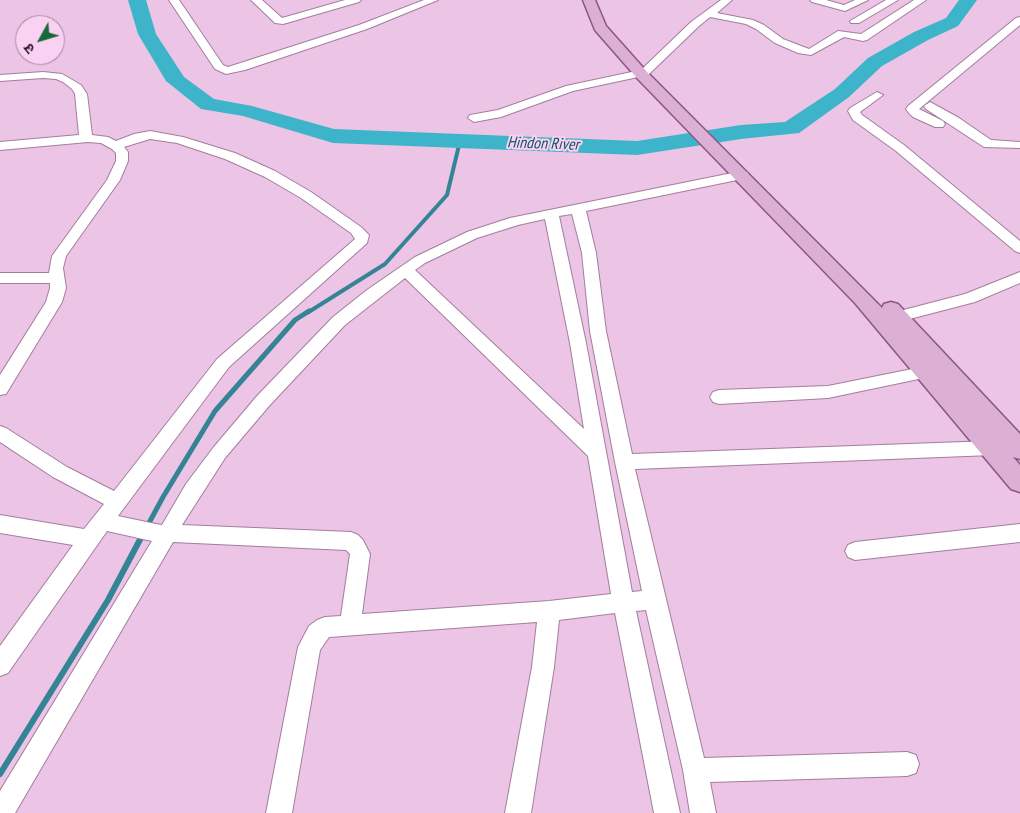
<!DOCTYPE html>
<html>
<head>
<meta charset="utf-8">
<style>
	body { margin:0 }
	#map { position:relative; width:1020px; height:813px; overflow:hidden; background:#ecc4e5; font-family:"PT Sans Narrow","Noto Sans Devanagari",sans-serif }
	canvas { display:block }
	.north { position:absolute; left:15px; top:15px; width:50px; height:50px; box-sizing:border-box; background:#f9d1f2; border:1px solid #a3859e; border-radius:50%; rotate:231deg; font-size:14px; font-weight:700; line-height:20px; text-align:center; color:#21141f }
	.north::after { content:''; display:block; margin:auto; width:18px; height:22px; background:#186838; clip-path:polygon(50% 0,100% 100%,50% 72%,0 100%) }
</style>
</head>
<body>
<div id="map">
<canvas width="1020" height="813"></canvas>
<div class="north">उ</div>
</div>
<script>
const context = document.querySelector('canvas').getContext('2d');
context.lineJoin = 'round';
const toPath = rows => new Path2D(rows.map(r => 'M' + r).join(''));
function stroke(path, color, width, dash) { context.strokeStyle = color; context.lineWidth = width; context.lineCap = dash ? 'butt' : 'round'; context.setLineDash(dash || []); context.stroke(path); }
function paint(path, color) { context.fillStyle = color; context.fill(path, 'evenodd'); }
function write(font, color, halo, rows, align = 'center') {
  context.font = font + ' "PT Sans Narrow",sans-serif'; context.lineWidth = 4; context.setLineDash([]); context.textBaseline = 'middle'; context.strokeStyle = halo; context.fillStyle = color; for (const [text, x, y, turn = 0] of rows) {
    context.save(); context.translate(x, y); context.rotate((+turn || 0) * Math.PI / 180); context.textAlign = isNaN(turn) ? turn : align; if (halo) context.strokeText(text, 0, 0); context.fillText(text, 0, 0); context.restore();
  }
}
const streamFar2 = toPath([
	[307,313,385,264,447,195,460,141]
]);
const streamFar1 = toPath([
	[143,534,163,497,215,411,295,320,309,311]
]);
const stream = toPath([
	[0,774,108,600,144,532]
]);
const river = toPath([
	[128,0,146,0,156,34,184,77,214,99,252,106,334,129,637,141,741,125,785,122,835,89,868,58,914,32,946,18,959,0,977,0,958,26,928,40,882,66,849,97,799,133,741,139,637,155,333,143,243,116,201,109,166,81,138,34,128,0]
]);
const minor = toPath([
	[169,0,179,0,223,65,228,67,359,25,424,0,438,0,367,29,245,70,226,74,215,69,169,0],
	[251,0,262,0,282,18,345,0,361,0,359,2,283,24,275,23,251,0],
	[721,0,732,0,717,13,753,20,764,25,783,39,809,49,838,31,861,34,914,0,926,0,867,40,863,41,844,37,811,55,798,53,775,43,756,29,746,24,710,17,699,26,646,77,638,77,573,91,501,117,474,122,468,118,470,115,498,110,566,86,641,70,691,22,721,0],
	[810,0,826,0,844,5,855,0,868,0,845,11,812,2,810,0],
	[886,0,898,0,859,23,851,23,850,21,886,0],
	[1020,17,1020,25,919,109,943,121,945,124,943,127,935,127,913,117,908,112,906,109,908,106,1016,18,1020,17],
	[43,72,62,74,81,85,87,94,92,135,108,137,116,141,134,134,150,131,183,137,235,153,275,171,311,192,361,227,369,235,367,243,229,367,118,516,156,524,162,525,186,484,213,448,257,396,333,317,367,290,415,257,467,232,510,218,742,171,747,172,749,175,742,179,586,211,596,253,606,331,632,454,992,441,1020,435,1020,449,992,455,635,469,704,758,907,752,916,755,919,764,916,773,907,776,710,782,716,813,690,813,683,770,646,610,636,611,680,813,654,813,615,613,559,620,554,667,531,813,505,813,532,667,537,622,329,637,320,650,292,813,266,813,298,647,309,626,317,620,325,617,341,616,350,554,346,550,173,542,15,813,0,813,0,791,152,541,107,531,8,673,0,676,0,646,73,545,0,533,0,515,84,529,104,504,53,477,0,442,0,426,6,428,67,467,114,491,217,359,355,239,351,233,301,198,265,177,225,159,177,143,150,139,124,147,128,152,128,161,120,180,66,256,63,268,66,288,62,302,6,394,0,395,0,375,46,302,50,288,50,283,0,283,0,273,49,273,52,256,107,180,116,161,116,153,112,149,101,143,88,142,0,150,0,142,79,135,75,94,72,89,63,82,56,79,43,78,0,81,0,75,43,72],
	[572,214,582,253,590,331,615,462,642,591,632,592,586,343,559,216,572,214],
	[545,219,570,343,584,429,415,270,425,263,477,238,518,225,545,219],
	[405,278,588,456,611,594,549,601,362,614,370,554,363,540,358,535,351,532,182,525,225,458,269,406,345,325,405,278],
	[877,92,883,95,860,112,862,115,904,145,1020,241,1020,253,1015,251,896,151,853,120,848,111,850,108,877,92],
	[930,102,959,118,991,140,1020,142,1020,148,984,147,926,109,924,106,930,102],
	[1020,272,1020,283,975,302,898,322,892,321,890,317,892,313,965,294,1020,272],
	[927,366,933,368,935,372,933,376,828,398,719,404,713,402,710,397,713,392,719,390,828,386,927,366],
	[1020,524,1020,542,855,560,848,557,845,551,848,545,855,542,1020,524]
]);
const major = toPath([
	[583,0,595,0,606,26,647,72,882,308,884,304,891,302,898,304,1020,434,1020,459,1013,457,1020,465,1020,492,1011,489,855,303,637,78,595,30,583,0]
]);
const farWaternames = [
	["Hindon River",543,144,2]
];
stroke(streamFar2, '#358496', 4);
stroke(streamFar1, '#358496', 5);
stroke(stream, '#358496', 6);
paint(river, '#3db4c9');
stroke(minor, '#a37e9c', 2);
stroke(major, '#8b5683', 3);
paint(minor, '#fff');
paint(major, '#dcafd5');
write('italic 16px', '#115460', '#f9d1f2', farWaternames);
</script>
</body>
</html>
